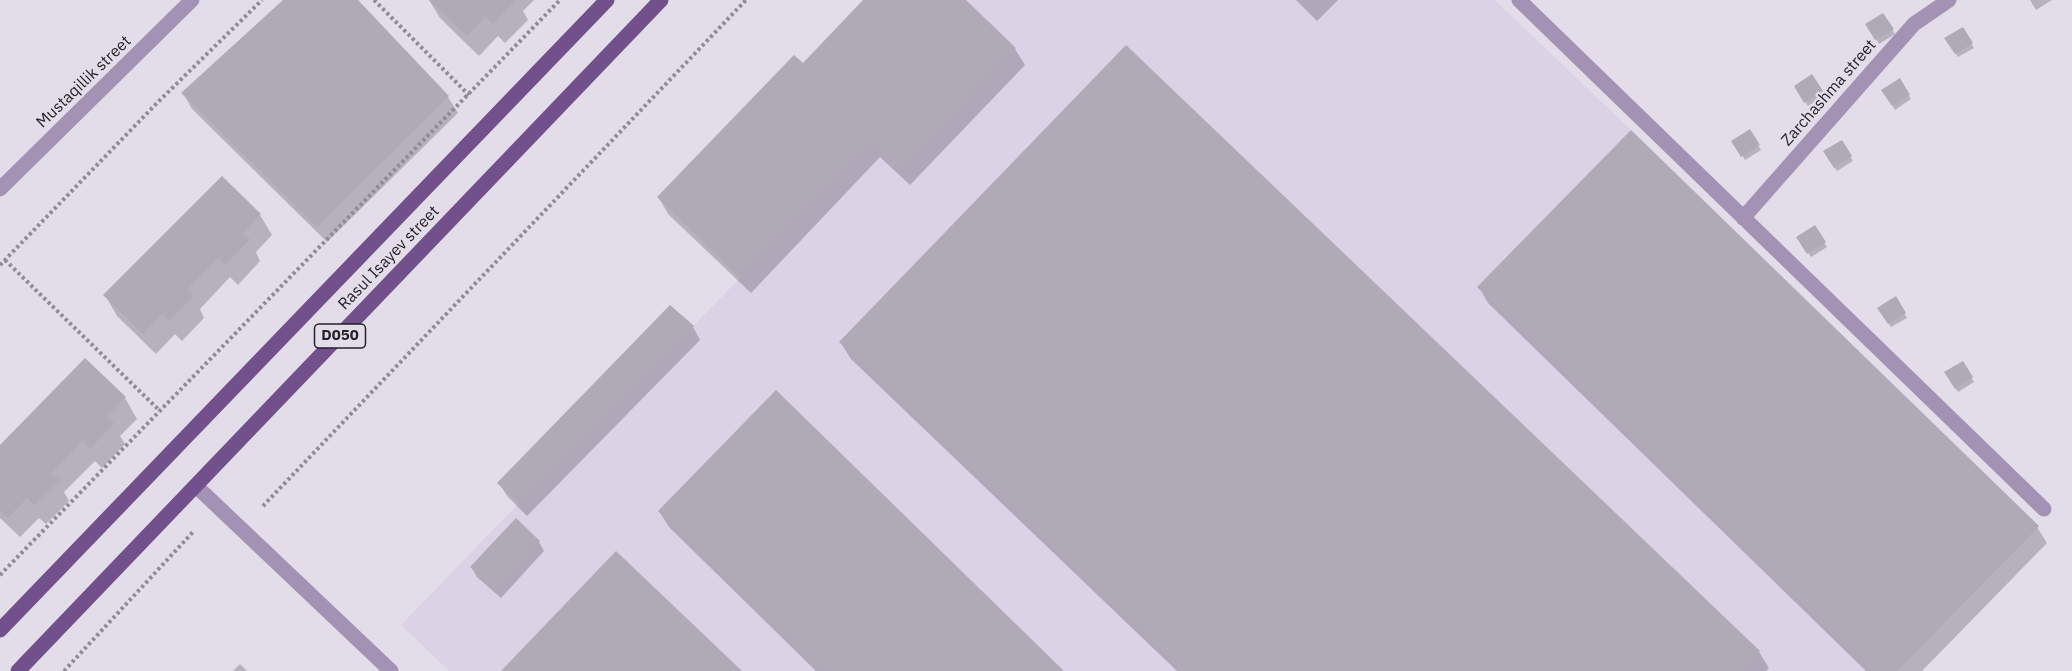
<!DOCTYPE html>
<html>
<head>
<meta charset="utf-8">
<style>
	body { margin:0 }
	canvas { display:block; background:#e3dde9 }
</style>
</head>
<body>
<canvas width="2072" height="671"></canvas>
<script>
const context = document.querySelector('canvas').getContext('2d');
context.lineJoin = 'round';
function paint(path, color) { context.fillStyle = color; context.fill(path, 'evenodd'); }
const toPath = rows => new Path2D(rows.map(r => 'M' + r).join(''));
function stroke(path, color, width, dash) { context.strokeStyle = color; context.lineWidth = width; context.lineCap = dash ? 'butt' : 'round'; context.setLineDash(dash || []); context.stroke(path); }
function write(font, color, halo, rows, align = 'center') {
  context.font = font + ' "IBM Plex Sans",sans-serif'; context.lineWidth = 4.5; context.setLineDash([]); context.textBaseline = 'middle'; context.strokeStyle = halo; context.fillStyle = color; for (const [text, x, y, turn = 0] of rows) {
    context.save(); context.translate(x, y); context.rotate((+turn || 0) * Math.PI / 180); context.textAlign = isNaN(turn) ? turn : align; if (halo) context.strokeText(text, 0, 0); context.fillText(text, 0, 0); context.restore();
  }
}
const built = toPath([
	[863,0,1495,0,1631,130,2039,526,1897,671,449,671,401,625,518,504,497,483,670,305,694,325,740,278,657,197,794,55,803,63]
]);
const shadow = toPath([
	[285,0,356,0,448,97,458,113,327,242,192,109,183,93],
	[429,0,534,0,523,11,528,20,505,43,498,36,479,56,440,18],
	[866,0,964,0,1015,49,1025,65,910,185,880,157,751,293,668,214,659,198,803,65],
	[1296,0,1338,0,1317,21],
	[2030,0,2052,0,2036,10],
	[1883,15,1895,34,1879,44,1867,25],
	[1962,29,1974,48,1958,57,1946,38],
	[1812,76,1824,96,1808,106,1796,86],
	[1899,80,1911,99,1895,110,1883,90],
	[1749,131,1761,150,1745,160,1733,141],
	[1841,142,1853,161,1837,171,1825,151],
	[260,215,272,235,256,252,260,261,238,285,230,277,200,309,204,318,182,341,175,334,156,354,117,316,105,295],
	[1814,227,1827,247,1811,257,1798,238],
	[1479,287,2037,527,2047,543,1922,671,1866,671,1488,303],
	[1895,299,1907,318,1891,327,1879,308],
	[693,327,700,340,527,516,507,496,499,483],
	[841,343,1759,652,1769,668,1766,671,1177,671,851,359],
	[1962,363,1974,382,1958,392,1946,373],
	[125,398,137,419,120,436,125,444,102,468,95,461,64,492,69,501,46,524,39,518,20,537,0,518,0,447],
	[659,511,1062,671,816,671,669,527],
	[539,542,544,551,501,598,477,577,472,568],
	[240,664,247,671,233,671]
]);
const building = toPath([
	[283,0,358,0,449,96,317,227,181,93],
	[429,0,516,0,493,24,486,17,467,36],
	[863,0,966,0,1016,48,899,170,870,142,740,277,657,197,794,55,803,63],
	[1883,13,1894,29,1875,40,1865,24],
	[1963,27,1973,43,1955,54,1944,38],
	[1126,45,1760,651,1741,671,1183,671,839,342],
	[1812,74,1823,91,1804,103,1794,86],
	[1900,78,1910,95,1892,106,1881,90],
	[1750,129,1760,145,1741,157,1731,141],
	[1631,130,2039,526,1897,671,1872,671,1477,287],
	[1842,140,1852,156,1834,168,1823,151],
	[222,176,261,214,243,233,250,239,225,265,218,258,187,290,194,296,169,321,162,314,143,334,103,295],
	[1815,225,1826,242,1807,254,1796,237],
	[1896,296,1906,313,1888,324,1877,308],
	[670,305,694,326,519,503,497,483],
	[85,358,126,397,107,416,114,423,90,449,82,441,51,473,59,480,34,505,27,498,8,518,0,510,0,445],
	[1963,361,1973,377,1955,389,1944,372],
	[776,390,1064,671,822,671,658,511],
	[516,518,540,541,495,590,470,567],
	[616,551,742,671,501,671]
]);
const path = toPath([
	[374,0,469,95],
	[5,260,160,411],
	[0,265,157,103,262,0],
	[263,506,746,0],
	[0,575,560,0],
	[64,671,193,532]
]);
const minor = toPath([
	[1519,0,2044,509],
	[0,189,192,0],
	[1743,218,1914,24,1949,0],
	[196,486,391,671]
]);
const major = toPath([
	[0,630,607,0],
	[18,671,661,0]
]);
const shields = [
	[340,336,51]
];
const shieldNames = [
	["D050",340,336]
];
const streetNames = [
	["Mustaqillik street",84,82,-44],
	["Zarchashma street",1829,93,-49],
	["Rasul Isayev street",389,258,-46]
];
paint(built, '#dcd2e6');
paint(shadow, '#0003');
paint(building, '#b0aab6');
stroke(path, '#8f8a93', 4, [3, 3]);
stroke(minor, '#a492b4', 15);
stroke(major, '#72508c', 15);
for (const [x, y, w] of shields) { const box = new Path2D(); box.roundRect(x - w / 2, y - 12, w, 24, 4.5); context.fillStyle = '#e3dde9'; context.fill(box); stroke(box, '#252227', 1.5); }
write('bold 15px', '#252227', null, shieldNames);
write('16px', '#252227', '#e3dde9', streetNames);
</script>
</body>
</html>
